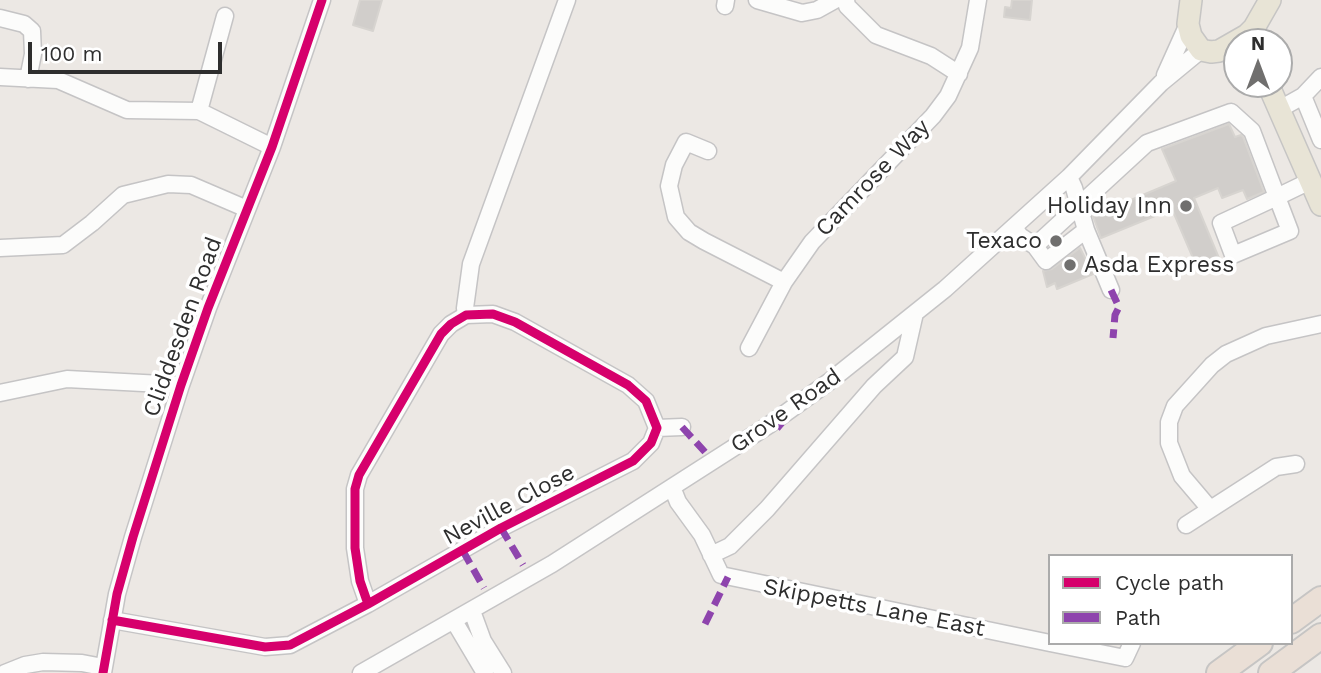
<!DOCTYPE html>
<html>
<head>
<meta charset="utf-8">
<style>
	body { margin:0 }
	#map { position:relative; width:1321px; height:673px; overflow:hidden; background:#ece8e4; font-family:"Work Sans",sans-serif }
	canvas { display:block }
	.legend { position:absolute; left:1048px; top:554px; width:245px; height:91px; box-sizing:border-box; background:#fff; border:2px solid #ababab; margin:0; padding:9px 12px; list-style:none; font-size:21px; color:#2e2e2e }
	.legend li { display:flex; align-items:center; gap:14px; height:35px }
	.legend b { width:35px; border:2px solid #ababab }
	.north { position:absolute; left:1223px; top:28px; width:70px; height:70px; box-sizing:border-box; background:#fff; border:2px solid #ababab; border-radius:50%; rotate:0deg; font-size:19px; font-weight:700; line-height:28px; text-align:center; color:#2e2e2e }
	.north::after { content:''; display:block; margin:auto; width:24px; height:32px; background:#706f6e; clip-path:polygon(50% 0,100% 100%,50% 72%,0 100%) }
	.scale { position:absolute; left:28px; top:42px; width:194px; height:32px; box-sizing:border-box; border:4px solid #2e2e2e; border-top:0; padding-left:9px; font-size:21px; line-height:24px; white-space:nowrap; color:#2e2e2e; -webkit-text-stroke:5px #fff; paint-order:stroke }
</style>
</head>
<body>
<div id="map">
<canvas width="1321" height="673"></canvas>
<ul class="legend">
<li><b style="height:9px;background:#d6006c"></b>Cycle path</li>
<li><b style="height:9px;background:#8e44ad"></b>Path</li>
</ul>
<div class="north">N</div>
<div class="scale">100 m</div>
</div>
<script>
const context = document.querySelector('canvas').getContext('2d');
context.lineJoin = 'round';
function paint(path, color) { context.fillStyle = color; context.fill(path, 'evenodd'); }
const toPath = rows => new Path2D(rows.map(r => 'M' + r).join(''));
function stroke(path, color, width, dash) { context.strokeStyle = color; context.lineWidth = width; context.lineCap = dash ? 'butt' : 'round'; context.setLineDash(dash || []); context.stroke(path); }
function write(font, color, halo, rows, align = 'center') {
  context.font = font + ' "Work Sans",sans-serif'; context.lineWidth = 7; context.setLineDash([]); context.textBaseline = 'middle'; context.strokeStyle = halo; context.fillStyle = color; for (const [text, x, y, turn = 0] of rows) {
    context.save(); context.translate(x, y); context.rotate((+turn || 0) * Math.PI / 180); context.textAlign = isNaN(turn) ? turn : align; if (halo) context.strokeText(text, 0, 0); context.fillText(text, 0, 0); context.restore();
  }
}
const building = toPath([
	[360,0,382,0,373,31,353,25,360,0],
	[1012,0,1032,0,1030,20,1004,17,1005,7,1011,8,1012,0],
	[1229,124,1235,137,1241,135,1243,137,1264,192,1247,199,1243,190,1222,198,1218,188,1194,198,1221,263,1199,272,1172,209,1101,238,1093,216,1176,181,1162,149,1229,124],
	[1080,248,1093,274,1057,289,1055,283,1047,287,1043,271,1052,269,1080,248]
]);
const minor = toPath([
	[757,0,802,13,817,10,835,0],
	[846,0,847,6,876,35,931,56,959,74],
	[725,6,726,0],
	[0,18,24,24,32,31,33,54,28,79],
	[1165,75,1188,24],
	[0,77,58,80,127,110,199,111,272,147],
	[1303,96,1321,140],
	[1278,110,1303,96,1321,77],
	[199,111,225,16],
	[708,151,686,142,674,165,669,186,676,217,689,232,704,241,784,282],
	[1277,197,1290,231,1233,255,1221,223,1277,197],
	[1014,227,1020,236,1035,246,1046,261,1086,230,1074,188,1069,177],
	[1086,230,1111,290],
	[1035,246,1147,143,1231,112,1252,131,1277,197,1310,181],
	[0,248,63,245,92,223,123,195,168,184,191,185,247,209],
	[466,315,465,308,471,264,567,0],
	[749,348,784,282,812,242,933,116,948,96,970,48,978,0],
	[0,393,67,379,181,385],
	[657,428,682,427],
	[672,487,678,502,702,535,721,575,1050,643],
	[1210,509,1182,476,1169,443,1169,422,1175,406,1212,365,1226,354,1266,336,1321,324],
	[1186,525,1276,467,1296,464],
	[711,555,730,546,767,509,874,386,905,357,915,313],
	[368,604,501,528,633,461,651,443,657,428],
	[472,611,483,641,503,673],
	[112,620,265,647,290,645,368,604,360,581,355,548,355,489,359,475,441,334,451,324,466,315,493,314,515,322,628,385,646,401,657,428],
	[454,621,485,673],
	[1050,643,1125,658,1132,643],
	[5,673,25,665,43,662,82,663,103,667],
	[103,673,117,594,133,537,181,385,208,308,272,147,322,0],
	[361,673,552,564,769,425,830,381,945,289,1069,177,1161,83,1201,50]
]);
const major = toPath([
	[1191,0,1188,24,1191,36,1201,50,1211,52,1219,51,1247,35,1254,28,1270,0],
	[1268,84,1321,205]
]);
const highway = toPath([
	[1291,621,1321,599],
	[1219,673,1260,643],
	[1271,673,1321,636]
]);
const quiet = toPath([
	[1111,290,1119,307,1115,315,1113,338],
	[774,421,782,428],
	[682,427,705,452],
	[501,528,523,565],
	[463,551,484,588],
	[705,624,728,577]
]);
const cycleway = toPath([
	[112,620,265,647,290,645,368,604,360,581,355,548,355,489,359,475,441,334,451,324,466,315,493,314,515,322,628,385,646,401,657,428,651,443,633,461,501,528,368,604],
	[103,673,117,594,133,537,181,385,208,308,272,147,322,0]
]);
const markers = [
	[1186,206,7,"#706f6e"],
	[1056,241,7,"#706f6e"],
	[1070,265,7,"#706f6e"]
];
const streetNames = [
	["Camrose Way",873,178,-46],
	["Cliddesden Road",183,327,-70],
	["Grove Road",786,411,-35],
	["Neville Close",509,505,-28],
	["Skippetts Lane East",874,608,11]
];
const poiNames = [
	["Holiday Inn",1172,206],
	["Texaco",1042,241],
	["Asda Express",1084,265,"left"]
];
paint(building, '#d1cecb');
stroke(building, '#d7d4d0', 2);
stroke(minor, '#c5c4c5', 19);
stroke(major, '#c6c5c4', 24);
stroke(highway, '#c6c5c4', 28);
stroke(minor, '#fcfcfb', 16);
stroke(major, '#e8e4d6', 21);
stroke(highway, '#eadfd6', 24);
stroke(quiet, '#8e44ad', 7, [14, 7]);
stroke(cycleway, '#d6006c', 9);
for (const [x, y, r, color] of markers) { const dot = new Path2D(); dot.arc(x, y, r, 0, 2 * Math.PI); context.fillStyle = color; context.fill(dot); stroke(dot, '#fff', 2.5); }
write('23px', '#2e2e2e', '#fff', streetNames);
write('23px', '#2e2e2e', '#fff', poiNames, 'right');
</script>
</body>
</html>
